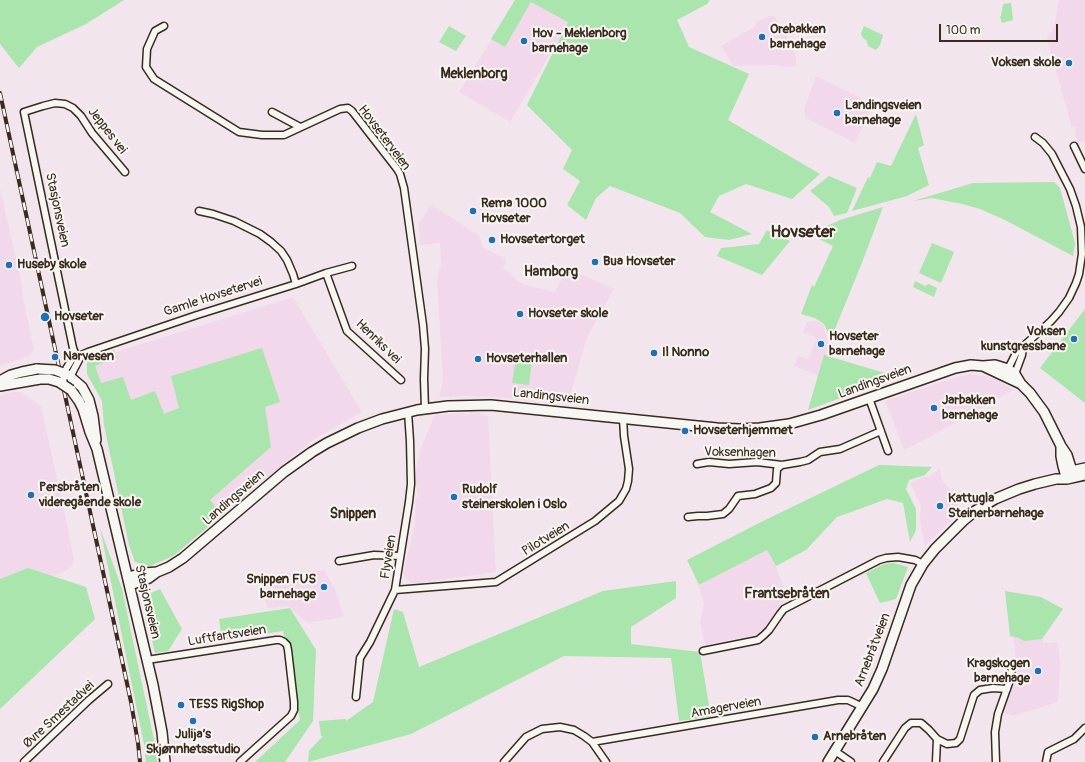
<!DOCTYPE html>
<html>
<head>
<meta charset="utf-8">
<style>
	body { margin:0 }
	#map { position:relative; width:1085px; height:762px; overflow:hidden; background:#f3e5ee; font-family:Pangolin,sans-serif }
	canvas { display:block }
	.scale { position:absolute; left:939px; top:24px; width:119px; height:18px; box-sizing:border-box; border:2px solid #3b2a1e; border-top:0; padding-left:5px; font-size:12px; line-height:14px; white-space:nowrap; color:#3b2a1e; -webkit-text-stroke:3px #f6f6f2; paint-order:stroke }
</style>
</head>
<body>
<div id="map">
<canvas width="1085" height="762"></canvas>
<div class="scale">100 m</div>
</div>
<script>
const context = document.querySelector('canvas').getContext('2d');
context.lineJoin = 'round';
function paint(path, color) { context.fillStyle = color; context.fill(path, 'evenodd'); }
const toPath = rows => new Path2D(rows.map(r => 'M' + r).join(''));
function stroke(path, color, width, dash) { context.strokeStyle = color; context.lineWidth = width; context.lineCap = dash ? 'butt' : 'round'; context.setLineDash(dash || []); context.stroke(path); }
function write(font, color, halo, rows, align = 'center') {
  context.font = font + ' Pangolin,sans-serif'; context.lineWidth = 4; context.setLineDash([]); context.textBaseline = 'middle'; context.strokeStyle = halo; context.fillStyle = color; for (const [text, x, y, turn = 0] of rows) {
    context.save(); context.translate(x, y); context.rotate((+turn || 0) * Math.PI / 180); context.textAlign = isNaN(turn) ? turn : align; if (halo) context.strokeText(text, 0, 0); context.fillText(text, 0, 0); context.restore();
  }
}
const built = toPath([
	[516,0,545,0,572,17,510,122,459,92],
	[1059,0,1085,0,1085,141,1081,142,1077,139,1074,133,1076,132,1074,127,1072,128,1049,46,1047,37,1054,28],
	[770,16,774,16,778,21,792,46,796,58,796,66,785,67,775,65,733,66,721,46,756,26,757,22],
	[816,76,873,104,855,143,806,118,804,109],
	[0,188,21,281,23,296,34,350,31,354,29,356,0,366],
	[431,205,440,210,479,236,483,247,506,259,503,269,509,272,512,276,522,284,555,292,567,268,614,289,587,337,573,386,569,397,564,403,496,397,467,396,444,397,439,396,443,381,437,281,438,273,441,264,440,243,420,245,419,223],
	[293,297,362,412,314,439,173,556,150,566,135,562,104,425,102,401,87,374,87,361],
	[816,321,823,324,830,350,830,358,824,372,817,375,794,366,798,356,808,359,817,338,803,332,807,322],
	[970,374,984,376,992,378,1003,383,1014,390,988,403,963,419,904,450,885,401,954,378],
	[13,392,21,392,41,406,66,519,74,560,72,565,70,568,62,573,52,576,27,569,0,579,0,395],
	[470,412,479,413,484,416,488,416,496,572,418,583,412,583,406,579,404,575,404,570,415,523,416,499,418,496,416,483,414,481,420,450,435,415,464,413,465,415,469,415],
	[940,470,943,482,953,492,954,498,961,511,925,546,920,520,921,505,910,483,924,477,933,475,936,471],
	[767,550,776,566,787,598,760,634,705,645,700,622,704,603,699,585],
	[324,570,335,589,344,617,307,623,288,606,267,608,261,575],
	[1012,621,1043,635,1043,643,1058,642,1060,664,1058,702,1013,716,1003,712,1016,678,1016,662]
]);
const green = toPath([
	[0,0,124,0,86,24,37,47,19,68,0,44],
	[515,0,710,0,707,4,677,20,689,47,749,74,728,120,820,174,792,199,746,184,719,196,710,212,752,234,729,240,705,237,680,213,610,186,596,198,586,220,567,205,580,181,563,169,572,150,527,105,568,22,531,2,505,47,491,39],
	[1011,3,1013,20,1002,23,1000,17,1001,16,1003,4],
	[449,26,466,36,456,51,439,42],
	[864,26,883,35,880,45,876,50,868,46,867,41,863,38,861,34],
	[916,114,924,145,918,148,929,185,907,196,852,211,868,177,870,178,877,162,891,166],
	[829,176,857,188,847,213,834,216,829,207,810,191],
	[1054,182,1060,188,1075,243,1073,256,1005,220,980,209,962,204,932,198,913,201,973,183],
	[883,207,863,260,831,339,824,324,815,318,801,314,812,285,814,287,833,246,809,234,840,220],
	[767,230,790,241,762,275,717,256,721,248,759,244],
	[932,243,954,252,941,283,919,273],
	[915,281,925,286,929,284,937,288,934,297,913,287],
	[1085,309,1085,403,1040,368],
	[262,348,280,402,265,407,271,447,210,500,222,515,173,556,150,566,135,562,129,545,104,425,102,401,87,374,87,361,89,358,114,350,117,358,95,366,101,383,123,377,131,400,155,391,164,414,179,408,171,376],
	[824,355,898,377,808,410],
	[516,358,532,360,529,385,512,383],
	[879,465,932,467,925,475,909,480,906,489,916,509,916,530,910,542,903,503,887,499,837,517,806,550,776,566,767,550,699,585,687,560,761,522],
	[100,528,122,589,154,740,157,762,146,762,144,744],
	[894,563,908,567,896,599,880,603,866,573,884,564],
	[28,568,86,587,95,619,0,709,0,579],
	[676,581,676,598,631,627,631,644,700,652,711,717,679,721,671,658,564,656,411,734,308,762,309,751,323,736,321,736,319,721,346,719,346,721,373,702,394,609,403,612,419,667,603,591],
	[160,589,182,629,168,651,155,653,142,597],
	[1005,591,1041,597,1063,609,1042,639,1024,641,1019,638,1010,636],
	[290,608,316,650,313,721,285,762,255,762,300,720,283,631,222,640,219,619]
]);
const street = toPath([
	[164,26,155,31,147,49,146,67,154,79,239,132,262,135,284,135,340,109,348,108,352,111,397,169,400,174,404,188,423,325,425,349,424,379,425,409],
	[272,112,300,127],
	[1074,146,1085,169],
	[199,211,213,214,234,221,260,234,271,242,281,251,287,260,293,274,296,284],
	[326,273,347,331,401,380],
	[80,358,75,353,73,348,24,112,43,106,55,103,65,104,73,108,81,116,92,133,125,172],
	[66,369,72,359,88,352,197,315,296,284,326,273,352,266],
	[1008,373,1008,369,1016,353,1051,321,1059,312,1069,298,1076,283,1079,274,1082,254,1081,227,1076,206,1070,189,1052,154,1043,143,1035,137],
	[1014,376,1015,374,1022,355,1023,347],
	[69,379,81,356],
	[869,398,888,451],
	[697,464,709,462,729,464,757,462,782,465,800,462,808,460,820,452,840,449,881,431],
	[688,517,698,516,707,516,723,514,729,509,738,496,755,494,771,488,776,483,777,469,782,465],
	[339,561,374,555,400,556],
	[395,590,496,582,595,521,619,501,626,489,628,481,629,469,624,436,623,418],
	[703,651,758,640,764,635,769,630,780,614,784,609,879,560,886,558,898,557,915,560,923,564],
	[147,660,276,640,280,640,284,642,287,645,288,650,294,702,294,710,291,716,240,762],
	[356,697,360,658,370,642,395,590,409,502,411,484,410,441,408,412],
	[592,742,838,700,848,700,863,707],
	[835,751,851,762],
	[24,762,89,700,108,684],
	[504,762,526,737,542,729,560,727,574,730,584,736,592,742,606,762],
	[883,762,905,728,911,723,921,723,929,730,937,739,947,744,956,743,960,739,974,695,980,690,993,688,1007,689],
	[936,762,937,739],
	[996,762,995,732,998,714,1009,683,1013,663],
	[1046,762,1048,752,1074,739,1085,728]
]);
const secondary = toPath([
	[983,366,1021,384],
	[68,375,82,387,89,400,93,416,96,440],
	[0,381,11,375,22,372,37,369],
	[0,386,40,379],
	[71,390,79,401,83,409,90,432,97,449,153,685,162,732,165,762],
	[1061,446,1061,456,1063,466,1065,473,1071,478],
	[1067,472,1085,468],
	[128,577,144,573,157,572],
	[130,585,149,578,157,572,169,567,183,558,284,472,312,452,327,443,358,428,382,419,417,410,448,406,491,405,717,428,739,429,760,428,789,424,821,415,955,368,971,365,983,366,995,365,1008,369,1015,374,1021,384,1030,393,1044,412,1061,446,1067,455,1072,471,1072,475,1071,478],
	[828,762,873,689,882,669,911,585,923,564,935,549,963,521,975,511,995,499,1019,489,1035,484,1056,479,1067,479,1085,475]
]);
const rail = toPath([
	[0,93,131,702,138,743,140,762]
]);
const streetBridge = toPath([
	[63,384,64,373,66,369]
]);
const secondaryBridge = toPath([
	[37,369,55,370,68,375],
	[40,379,49,379,59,382,71,390]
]);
const markers = [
	[762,37,4,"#1f6fb2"],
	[524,41,4,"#1f6fb2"],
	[1069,63,4,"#1f6fb2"],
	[837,113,4,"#1f6fb2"],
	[473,211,4,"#1f6fb2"],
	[492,240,4,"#1f6fb2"],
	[595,262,4,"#1f6fb2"],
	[9,265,4,"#1f6fb2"],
	[520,314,4,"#1f6fb2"],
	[45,317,5,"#1f6fb2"],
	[1074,339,4,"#1f6fb2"],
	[821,344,4,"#1f6fb2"],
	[654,353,4,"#1f6fb2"],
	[55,357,4,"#1f6fb2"],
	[478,359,4,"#1f6fb2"],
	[934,408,4,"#1f6fb2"],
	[685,431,4,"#1f6fb2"],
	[31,495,4,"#1f6fb2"],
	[454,497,4,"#1f6fb2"],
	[940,506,4,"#1f6fb2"],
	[324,587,4,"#1f6fb2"],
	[1038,671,4,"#1f6fb2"],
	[181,705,4,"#1f6fb2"],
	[193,721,4,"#1f6fb2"],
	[815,737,4,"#1f6fb2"]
];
const poiNames = [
	["Orebakken",770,30],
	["barnehage",770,45],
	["Hov - Meklenborg",532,34],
	["barnehage",532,49],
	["Voksen skole",1061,63,"right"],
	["Landingsveien",845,106],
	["barnehage",845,121],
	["Rema 1000",481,204],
	["Hovseter",481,219],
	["Hovsetertorget",500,240],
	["Bua Hovseter",603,262],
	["Huseby skole",17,265],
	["Hovseter skole",528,314],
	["Hovseter",54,317],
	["Voksen",1066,332,"right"],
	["kunstgressbane",1066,347,"right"],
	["Hovseter",829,337],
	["barnehage",829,352],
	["Il Nonno",662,353],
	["Narvesen",63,357],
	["Hovseterhallen",486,359],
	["Jarbakken",942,401],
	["barnehage",942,416],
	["Hovseterhjemmet",693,431],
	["Persbråten",39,488],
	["videregående skole",39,503],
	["Rudolf",462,490],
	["steinerskolen i Oslo",462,505],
	["Kattugla",948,499],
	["Steinerbarnehage",948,514],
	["Snippen FUS",316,580,"right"],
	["barnehage",316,595,"right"],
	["Kragskogen",1030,664,"right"],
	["barnehage",1030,679,"right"],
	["TESS RigShop",189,705],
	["Julija’s",193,735,"center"],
	["Skjønnhetsstudio",193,750,"center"],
	["Arnebråten",823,737]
];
const streetNames = [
	["Jeppes vei",107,131,52],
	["Hovseterveien",384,138,53],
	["Stasjonsveien",57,210,78],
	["Gamle Hovsetervei",213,297,-18],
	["Henriks vei",378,342,44],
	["Landingsveien",875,382,-20],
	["Landingsveien",551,397,6],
	["Voksenhagen",740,453,1],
	["Landingsveien",234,498,-41],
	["Pilotveien",546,539,-32],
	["Flyveien",389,557,-81],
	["Stasjonsveien",147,602,77],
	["Luftfartsveien",227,636,-9],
	["Arnebråtveien",873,650,-69],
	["Amagerveien",726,708,-10],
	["Øvre Smestadvei",59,715,-43]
];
const neighbourhoodNames = [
	["Meklenborg",474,74],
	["Hamborg",551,272],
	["Snippen",353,514],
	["Frantsebråten",787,594]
];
const districtNames = [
	["Hovseter",803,233]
];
paint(built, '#f1d9eb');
paint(green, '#a9e5ac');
stroke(street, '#3b2a1e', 9);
stroke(secondary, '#3b2a1e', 12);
stroke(street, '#f6f6f2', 6);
stroke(secondary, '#f6f6f2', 9);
stroke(rail, '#3b2a1e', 4);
stroke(rail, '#f6f6f2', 2.5, [8]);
stroke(streetBridge, '#3b2a1e', 9, []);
stroke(secondaryBridge, '#3b2a1e', 12, []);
stroke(streetBridge, '#f6f6f2', 6);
stroke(secondaryBridge, '#f6f6f2', 9);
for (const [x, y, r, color] of markers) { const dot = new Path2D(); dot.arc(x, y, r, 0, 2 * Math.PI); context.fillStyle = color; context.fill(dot); stroke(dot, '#f6f6f2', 1.5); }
write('bold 13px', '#3b2a1e', '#f6f6f2', poiNames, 'left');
write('13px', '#3b2a1e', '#f6f6f2', streetNames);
write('bold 14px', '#3b2a1e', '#f6f6f2', neighbourhoodNames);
write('bold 17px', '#3b2a1e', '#f6f6f2', districtNames);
</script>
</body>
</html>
